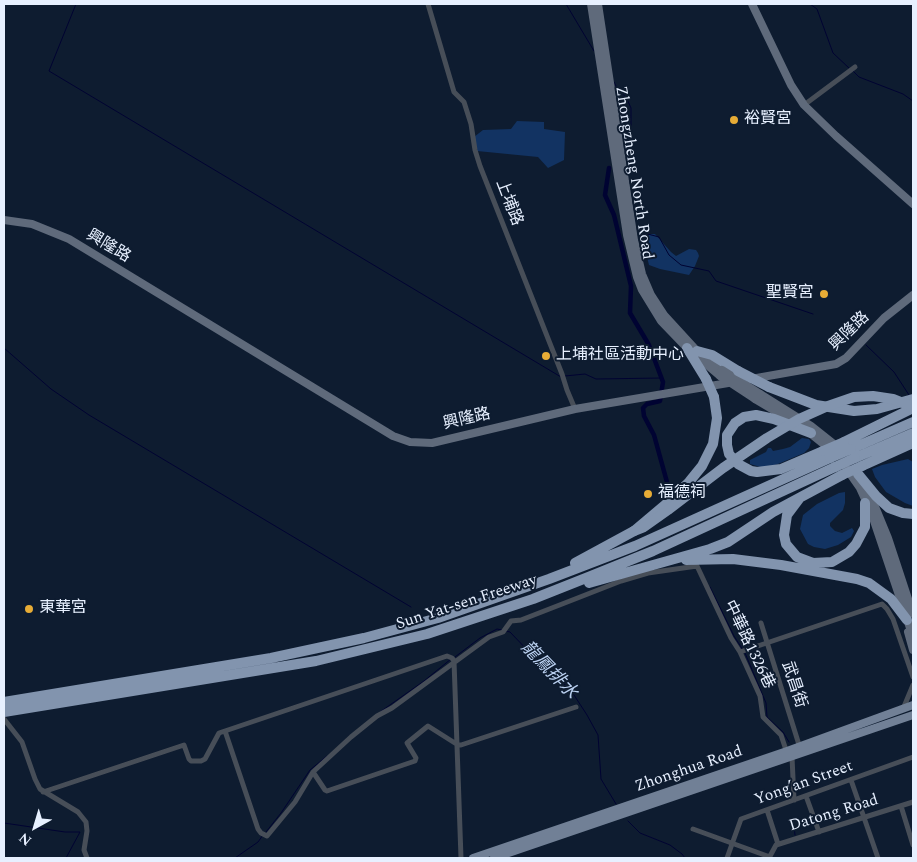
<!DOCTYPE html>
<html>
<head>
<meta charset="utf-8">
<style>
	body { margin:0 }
	#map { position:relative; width:917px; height:862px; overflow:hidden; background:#0e1c30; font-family:Spectral,serif }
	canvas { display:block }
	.frame { position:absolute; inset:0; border:5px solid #e7f0ff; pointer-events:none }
	.north { position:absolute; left:10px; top:802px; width:50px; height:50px; -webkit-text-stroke:4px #0e1c30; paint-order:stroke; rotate:219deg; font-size:14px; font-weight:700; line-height:20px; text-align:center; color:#e7f0ff }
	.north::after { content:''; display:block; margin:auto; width:18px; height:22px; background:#e7f0ff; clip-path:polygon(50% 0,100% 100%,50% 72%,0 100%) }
</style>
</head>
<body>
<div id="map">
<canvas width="917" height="862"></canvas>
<div class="frame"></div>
<div class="north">N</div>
</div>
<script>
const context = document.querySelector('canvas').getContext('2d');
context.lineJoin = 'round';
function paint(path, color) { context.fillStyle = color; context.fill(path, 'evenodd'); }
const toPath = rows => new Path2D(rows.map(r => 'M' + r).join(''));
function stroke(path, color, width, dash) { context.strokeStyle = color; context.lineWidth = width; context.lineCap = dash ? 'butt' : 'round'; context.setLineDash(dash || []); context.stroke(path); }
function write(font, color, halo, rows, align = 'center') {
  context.font = font + ' Spectral,"Noto Sans TC",serif'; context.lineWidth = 4; context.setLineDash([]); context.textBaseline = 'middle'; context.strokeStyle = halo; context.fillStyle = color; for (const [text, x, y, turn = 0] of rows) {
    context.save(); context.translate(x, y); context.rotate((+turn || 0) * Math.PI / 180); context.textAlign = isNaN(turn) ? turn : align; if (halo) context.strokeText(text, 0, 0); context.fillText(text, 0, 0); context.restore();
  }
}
const green = toPath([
	[517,121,544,122,544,129,565,132,564,160,548,168,538,157,477,151,474,137,483,130,511,129],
	[651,234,655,234,671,252,676,256,689,249,696,250,698,253,699,256,695,266,689,275,660,269,649,265,643,241,645,237],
	[802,438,809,439,811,442,809,448,804,453,778,464,764,468,750,464,750,460,766,452,768,448,771,448,773,451,783,449,790,447],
	[908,459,913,462,913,506,905,503,886,492,875,477,872,469,882,465],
	[845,492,845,503,843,510,830,523,830,526,835,531,842,533,852,528,854,531,851,537,838,545,825,549,814,547,808,544,800,529,803,515,817,504,839,493]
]);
const stream = toPath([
	[76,4,49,71,561,377],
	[566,4,594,51],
	[810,4,817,9,833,53,849,68],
	[852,70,859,77,903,94,913,101],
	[614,82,618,90,626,97,631,108,631,136,626,144],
	[640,232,659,237,669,255,681,265,709,271,716,281,813,314],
	[866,345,894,372,909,395],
	[4,348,51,389,89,415,411,607],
	[565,376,585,374,596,379,662,378],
	[710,587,734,636,743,650],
	[506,631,510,632,532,655,552,670,574,695,587,715,598,735,601,779,616,804],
	[745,653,766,703,767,717,783,732,789,742],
	[455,657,480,638,497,629,502,630],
	[380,712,424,681,451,659],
	[628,821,640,833,670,845,682,854,685,858],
	[4,823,65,832,80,832,66,858],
	[794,826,795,835],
	[266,832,281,813,310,770,327,756],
	[235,858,258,842,263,835]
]);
const canal = toPath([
	[609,168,605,195,614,215,631,286,630,313,649,345,663,382,660,401,647,404,643,408,644,416,654,435,670,493]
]);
const street = toPath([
	[428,4,454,92,464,102,471,124,475,150,480,166,562,374,567,390,575,409],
	[804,105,855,67],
	[761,623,800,748],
	[740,652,882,604,887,609,893,619,913,677],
	[903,709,913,685],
	[4,719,22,742,35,779,40,789,78,812,86,822,87,831,84,850,87,858],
	[225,731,258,829,261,833,267,836,295,802,313,772,351,737,377,716,392,708,489,637,503,632,511,621,521,620,575,599,621,581,648,573,697,566,731,638,740,652,760,696,763,717,781,735,787,753],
	[458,745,461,745,576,707],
	[792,757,794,800],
	[313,772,325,790,327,791,415,761,416,758,407,743,428,726,458,745],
	[851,780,878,858],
	[43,792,184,745,189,759,191,761,201,761,205,759,219,733,447,656,452,658,454,661,461,858],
	[806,796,819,832],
	[901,806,913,845],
	[767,810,778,844],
	[693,829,770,857],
	[727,858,741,819,913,757],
	[769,858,776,845,913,802]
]);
const secondary = toPath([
	[591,4,627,235,637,277,642,290,661,321,687,348,720,376],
	[598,4,634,240,642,274,651,295,664,315,697,351,722,370],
	[752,4,791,85,804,105,836,136,913,204],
	[4,220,32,224,69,239,393,436,410,442,432,443,575,409,734,382],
	[751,379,836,364,846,358,884,318,913,295],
	[760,394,811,426,840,449],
	[755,399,797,424],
	[806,430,832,451],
	[846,468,860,488,871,512,913,637],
	[866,490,874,504,888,538,913,614],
	[908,632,913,650]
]);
const primary = toPath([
	[473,858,787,751,913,705],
	[494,858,913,715]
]);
const highway = toPath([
	[687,348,706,379],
	[697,351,712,355,738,371],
	[769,387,816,405,854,411,877,409,913,399],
	[811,433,774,419,756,415,744,417,735,423,727,435,727,445,729,454,738,464,751,471,757,472,781,469,823,451],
	[844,442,913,408],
	[851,449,913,422],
	[855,458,913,433],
	[862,466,913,443],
	[858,474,876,496,889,508,903,513,913,514],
	[799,499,787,515,784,535,786,544,797,557,813,563,832,562,849,552,856,544,865,527,865,503],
	[686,560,733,559,781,565,857,579,869,583,891,599,907,620],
	[575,563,634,531,666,504,689,482,702,466,713,444,717,418,714,397],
	[589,583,710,549,728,542,773,512,842,475],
	[4,702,271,658,364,638,438,618,549,579,635,546,830,458],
	[4,712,316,661,427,634,533,599,591,576,653,551,835,467]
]);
const secondaryBridge = toPath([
	[722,370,760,394],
	[720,376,755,399]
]);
const highwayBridge = toPath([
	[738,371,769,387],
	[706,379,714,397],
	[823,451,844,442],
	[830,458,851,449],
	[835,467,855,458],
	[842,475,862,466],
	[634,531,644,527,668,510,723,468,767,438,799,419,828,406,854,397,873,396,893,399,913,407]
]);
const markers = [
	[734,120,5,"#e7ac36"],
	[824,294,5,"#e7ac36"],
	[546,356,5,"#e7ac36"],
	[648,494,5,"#e7ac36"],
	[29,609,5,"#e7ac36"]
];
const poiNames = [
	["裕賢宮",744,120],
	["聖賢宮",814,294,"right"],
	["上埔社區活動中心",556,356],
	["福德祠",658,494],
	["東華宮",39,609]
];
const streetNames = [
	["Zhongzheng North Road",633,173,81],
	["上埔路",508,203,69],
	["興隆路",108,247,31],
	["興隆路",850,332,-44],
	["興隆路",467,420,-13],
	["Sun Yat-sen Freeway",467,603,-18],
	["中華路1326巷",748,645,64],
	["武昌街",793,685,72],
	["Zhonghua Road",689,770,-19],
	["Yong’an Street",804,784,-20],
	["Datong Road",834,814,-17]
];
const waterNames = [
	["龍鳳排水",548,671,46]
];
paint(green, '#123362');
stroke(stream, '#000332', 1);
stroke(canal, '#000332', 4.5);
stroke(street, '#474e58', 5);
stroke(secondary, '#5f6a7b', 8);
stroke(primary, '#718096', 8);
stroke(highway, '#8294ae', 10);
stroke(secondaryBridge, '#5f6a7b', 8);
stroke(highwayBridge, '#8294ae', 10);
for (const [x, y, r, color] of markers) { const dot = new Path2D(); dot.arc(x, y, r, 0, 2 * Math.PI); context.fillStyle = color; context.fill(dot); stroke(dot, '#0e1c30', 2); }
write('16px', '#e7f0ff', '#0e1c30', poiNames, 'left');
write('16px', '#e7f0ff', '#0e1c30', streetNames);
write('italic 18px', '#bad0f0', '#0e1c30', waterNames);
</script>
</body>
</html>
